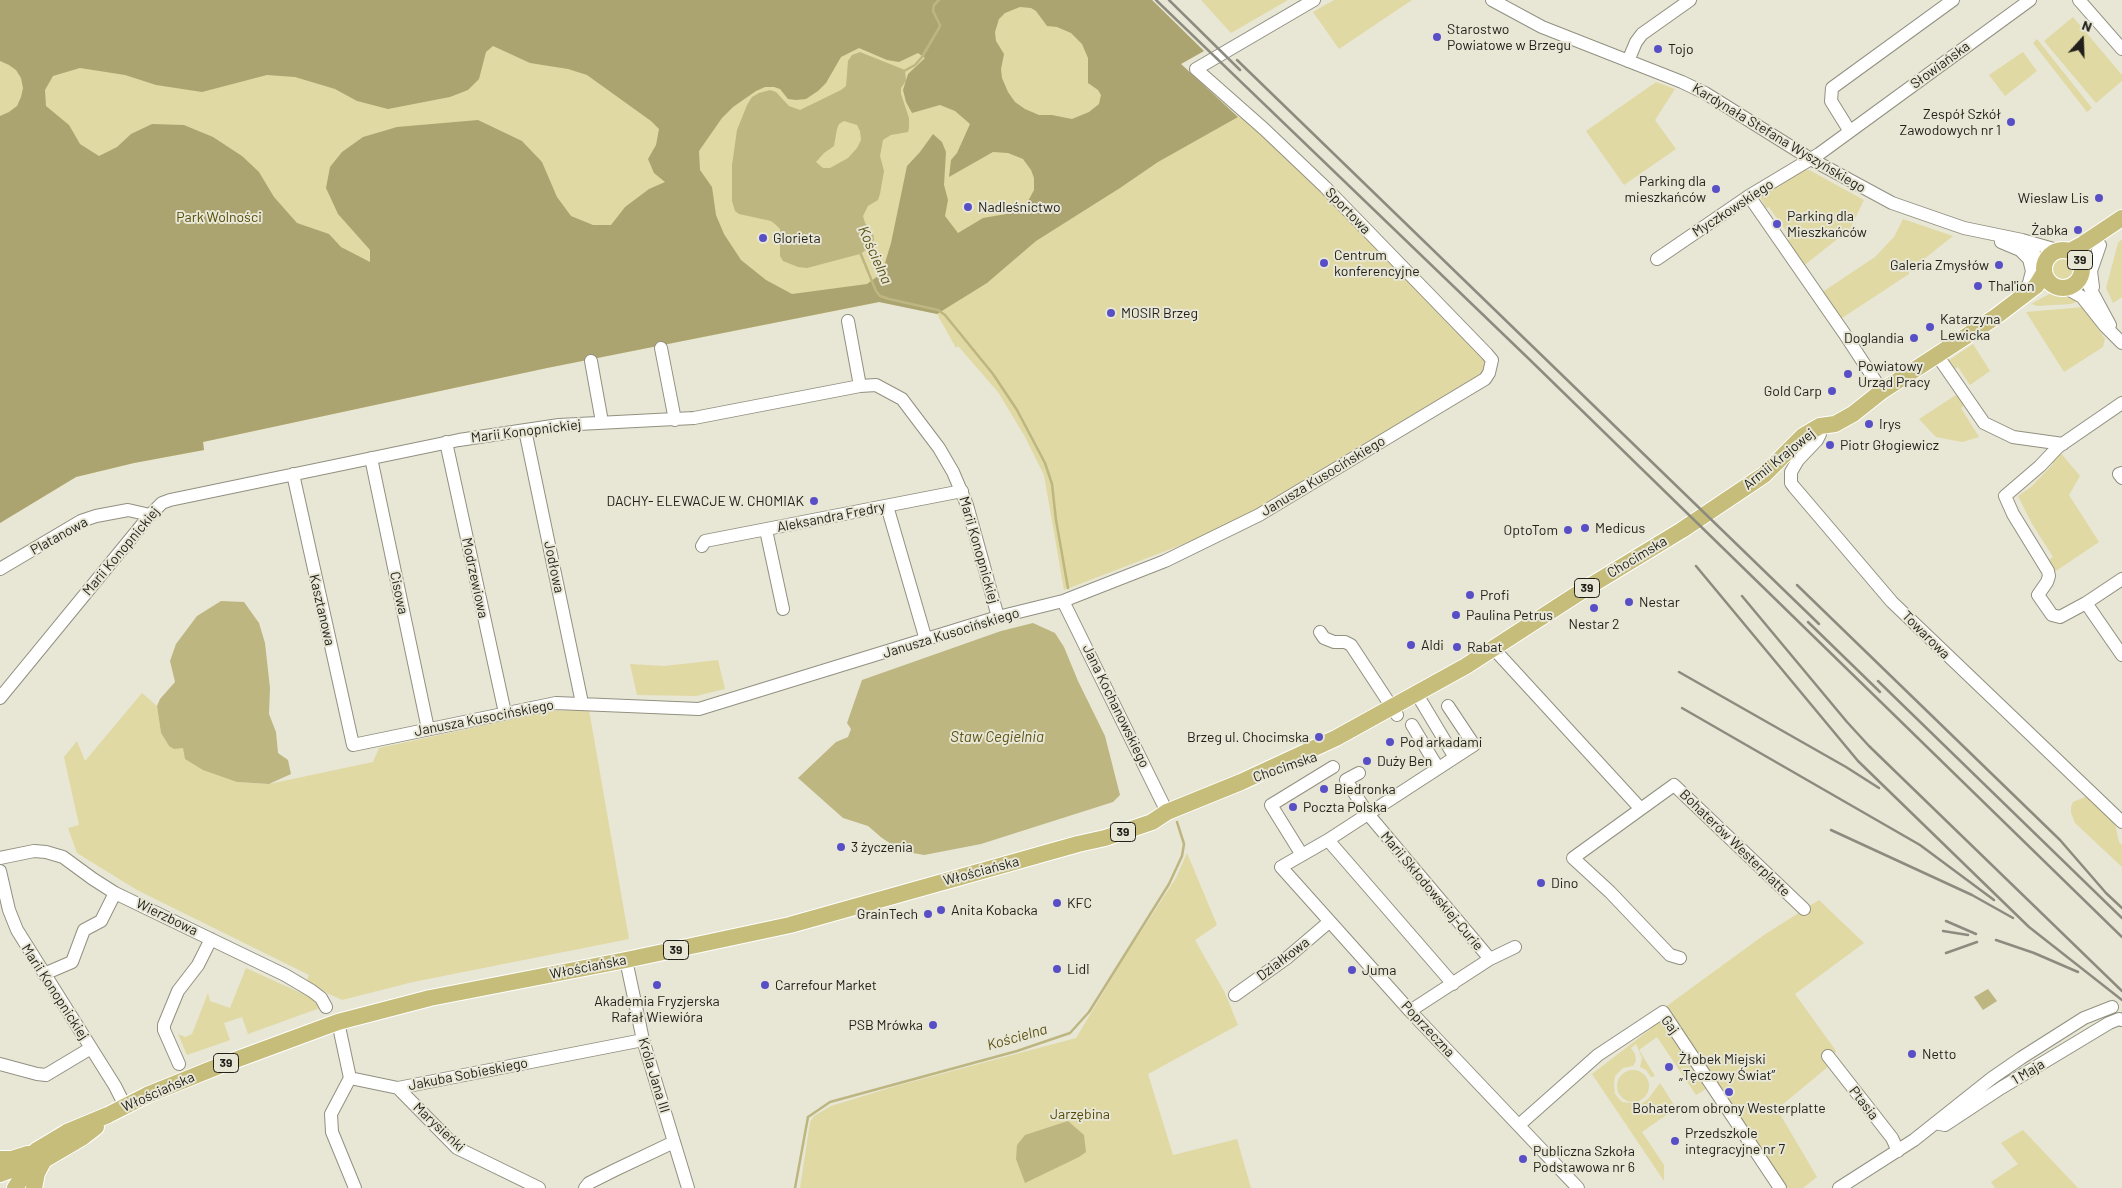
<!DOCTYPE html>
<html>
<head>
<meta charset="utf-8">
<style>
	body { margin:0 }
	#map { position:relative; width:2122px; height:1188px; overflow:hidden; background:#e8e6d5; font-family:Barlow,sans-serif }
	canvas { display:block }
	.north { position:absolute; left:2057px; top:15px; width:50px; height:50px; -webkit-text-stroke:4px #e8e6d5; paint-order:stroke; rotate:20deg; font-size:14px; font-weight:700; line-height:20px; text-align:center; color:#201f19 }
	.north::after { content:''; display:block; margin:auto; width:18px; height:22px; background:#201f19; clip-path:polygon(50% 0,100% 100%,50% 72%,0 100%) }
</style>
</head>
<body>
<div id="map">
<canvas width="2122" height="1188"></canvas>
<div class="north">N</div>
</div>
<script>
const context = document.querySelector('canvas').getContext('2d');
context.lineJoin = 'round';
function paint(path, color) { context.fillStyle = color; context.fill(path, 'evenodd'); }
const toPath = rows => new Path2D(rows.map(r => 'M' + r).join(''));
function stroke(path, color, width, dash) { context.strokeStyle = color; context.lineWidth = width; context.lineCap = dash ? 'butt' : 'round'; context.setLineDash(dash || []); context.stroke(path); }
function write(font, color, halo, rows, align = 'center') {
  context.font = font + ' Barlow,sans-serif'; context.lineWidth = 4; context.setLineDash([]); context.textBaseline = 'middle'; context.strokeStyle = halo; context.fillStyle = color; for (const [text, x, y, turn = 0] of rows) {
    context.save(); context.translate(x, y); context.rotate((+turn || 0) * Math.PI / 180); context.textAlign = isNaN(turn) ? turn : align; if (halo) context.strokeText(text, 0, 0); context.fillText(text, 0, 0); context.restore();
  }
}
const green = toPath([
	[0,0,1152,0,1204,51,1181,64,1238,117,1250,122,1492,360,1489,373,1259,515,1064,590,1044,475,1024,435,998,392,958,346,956,348,937,314,880,302,547,368,203,442,204,450,134,463,76,477,0,523],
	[1201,0,1288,0,1231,33],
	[1334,0,1412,0,1339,49,1313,12],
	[2073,17,2122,75,2122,81,2096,103,2044,41],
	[2037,39,2092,108,2087,112,2033,43],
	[2023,52,2037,71,2005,96,1989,75],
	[1656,82,1675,89,1655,120,1676,149,1624,185,1586,131],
	[1805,169,1811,171,1864,200,1850,229,1802,267,1786,242,1791,238,1769,207,1766,208,1760,197],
	[1903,219,1953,236,1909,271,1909,274,1839,320,1821,293,1875,257,1894,237],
	[2122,239,2122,297,2113,303,2106,288,2118,243],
	'2048 269a14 14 0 1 1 28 0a14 14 0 1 1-28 0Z',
	[2051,293,2070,293,2081,300,2071,304,2038,306,2031,304],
	[2084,307,2105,339,2103,347,2064,372,2026,312],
	[1973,344,1990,371,1970,385,1958,367,1952,371,1945,363],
	[1959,393,1967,403,1961,408,1979,437,1962,442,1936,437,1919,419],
	[2059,451,2080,476,2069,495,2099,542,2050,575,2047,561,2053,557,2031,522,2018,496,2031,487,2053,464,2052,458],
	[718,660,725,689,696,696,637,695,630,664,664,666],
	[142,693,157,706,161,733,169,746,183,748,237,782,269,784,373,762,379,748,551,711,589,710,629,939,413,982,342,1000,306,983,309,975,137,890,77,853,68,828,79,825,64,757,77,741,85,761],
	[2085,797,2092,799,2114,819,2119,842,2122,845,2122,867,2075,823,2071,813,2071,807,2073,802],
	[1187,853,1217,925,1195,940,1225,993,1238,1025,1148,1074,1173,1155,1237,1139,1251,1188,800,1188,810,1122,814,1116,831,1106,896,1086,1076,1038,1126,955,1176,878],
	[1819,900,1864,943,1795,994,1836,1051,1829,1066,1777,1109,1817,1177,1803,1188,1786,1188,1664,1008,1764,935],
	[246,968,314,999,320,1008,248,1034,242,1017,224,1023,230,1040,187,1055,178,1034,185,1037,192,1034,208,993,210,1001,230,1008],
	[1657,1019,1664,1020,1706,1089,1696,1095,1657,1037,1639,1050,1655,1076,1651,1077,1646,1070,1640,1067,1642,1058,1636,1044,1631,1048,1635,1054,1636,1061,1633,1066,1623,1068,1615,1076,1614,1085,1615,1094,1622,1102,1641,1104,1648,1099,1660,1083,1676,1108,1642,1132,1664,1165,1664,1181,1592,1074,1652,1028,1649,1023],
	'1617 1086a16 16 0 1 1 32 0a16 16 0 1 1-32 0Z',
	[2023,1130,2078,1188,1995,1188,1991,1182,2018,1164,2001,1143]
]);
const forest = toPath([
	[0,0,1152,0,1204,51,1181,64,1238,117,1158,162,1120,188,1036,241,987,283,937,314,879,302,547,368,203,442,204,450,134,463,76,477,0,523,0,116,9,112,17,106,21,97,23,88,21,78,16,70,9,65,0,61],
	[1020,7,1031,8,1036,11,1047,26,1057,27,1071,33,1082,44,1088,58,1088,83,1098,90,1101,95,1099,104,1089,112,1072,119,1052,115,1039,115,1025,109,1015,102,1008,92,1002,78,1001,69,1004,54,996,41,995,32,999,19,1005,13],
	[493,46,530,63,568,69,587,75,651,121,659,129,656,145,648,159,654,173,665,182,649,189,625,207,611,225,593,225,571,216,557,197,542,162,522,141,478,120,397,127,363,137,342,152,330,167,326,188,338,214,370,250,370,262,341,247,329,234,297,223,274,197,259,172,242,156,213,137,184,125,152,124,131,134,117,147,99,156,80,144,69,125,46,106,45,90,53,76,80,68,125,75,156,85,202,92,267,75,295,77,335,89,357,101,388,109,450,97,468,90,479,79,486,52],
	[859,48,887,60,899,62,918,53,925,58,908,74,903,90,906,102,912,113,940,105,955,111,970,124,957,153,951,160,949,177,993,152,1008,153,1023,159,1031,170,1034,178,1034,190,1027,203,1012,213,983,218,958,233,945,216,948,200,944,185,946,152,942,142,933,134,920,152,907,166,891,243,882,273,867,284,792,294,766,280,741,260,724,234,716,215,712,187,700,170,699,151,722,118,733,107,756,91,765,87,774,87,780,89,788,99,796,100,806,99,818,91,826,83,841,57]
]);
const water = toPath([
	[860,52,905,70,906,81,901,88,901,94,909,118,909,128,908,132,891,135,883,140,880,156,884,171,880,194,878,200,868,206,863,216,865,223,873,233,874,240,869,248,860,254,807,268,798,267,783,261,780,256,780,229,776,225,771,221,739,214,735,211,732,201,732,165,737,130,747,105,752,97,759,93,770,90,776,92,789,106,800,110,841,90,846,86,848,61,852,55],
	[844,121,857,125,860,131,861,140,857,148,848,158,830,168,823,168,816,162,824,153,834,146,837,129,839,124],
	[221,601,244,602,259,623,265,643,270,688,269,714,276,732,278,753,288,760,291,774,269,784,237,782,203,770,185,759,183,748,174,749,169,746,161,733,157,706,160,699,175,682,170,661,176,644,197,616],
	[1033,623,1055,633,1064,647,1078,681,1105,736,1120,795,1113,802,981,844,924,855,902,851,882,838,868,826,843,818,798,778,836,742,848,737,851,729,847,723,862,680,1001,631],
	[1988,989,1997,1001,1983,1010,1974,997],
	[1068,1121,1084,1135,1086,1152,1079,1157,1025,1183,1016,1159,1017,1145,1025,1135]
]);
const stream = toPath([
	[904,71,915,65,922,57,939,28,940,25,933,11,934,5,939,0],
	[860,252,876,291,880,296,889,299,938,310,945,315,993,374,1017,410,1045,463,1052,484,1056,520,1068,588],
	[795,1188,808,1117,830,1102,1017,1051,1070,1033,1089,1012,1169,884,1182,856,1184,844,1177,822]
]);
const minor = toPath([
	[1492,0,1542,27,1682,82,1705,93,1809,158,1892,203,1964,228,2022,240,2057,250],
	[2079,0,2122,49],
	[1628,61,1636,42,1642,34,1690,0],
	[1849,130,1831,101,1832,88,1953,0],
	[1749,196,1844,333,1882,391],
	[2001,242,2020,250,2029,251,2038,258,2043,267],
	[2020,250,2029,259,2032,271,2029,283,2023,293],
	[1657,259,1749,196,1819,154,2030,0],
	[2082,273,2110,325],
	[2093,287,2091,271,2100,245],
	[2066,288,2082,297,2105,326,2122,343],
	[848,321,860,386],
	[661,348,675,420],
	[1937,355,1984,423,2013,437,2063,444],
	[591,361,602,422],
	[1820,426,1820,434,1817,440,1798,460,1791,472,1791,483,1794,487,1892,602,2122,822],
	[525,430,582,703],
	[446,442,505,713],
	[371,458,428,729],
	[2122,473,2119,474,2122,478],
	[293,474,353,745,556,703,699,709,998,617,1063,601,1165,561,1259,515,1485,379,1489,373,1492,360,1487,354,1325,187,1264,129,1196,69,1314,0],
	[887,506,926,640],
	[766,530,783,609],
	[702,546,705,541,962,491],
	[0,569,81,521,96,516,128,510,150,515],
	[2122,579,2086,603,2122,655],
	[1063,601,1167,812],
	[2086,603,2060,617,2052,615,2038,595,2047,582,2049,576,2048,571,2013,514,2005,496,2040,466,2058,447,2122,403],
	[1320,632,1324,638,1334,642,1345,642,1351,645,1397,715],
	[1493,648,1640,808],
	[0,698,150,515,162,503,170,500,459,440,559,425,694,418,860,386,876,385,902,399,939,448,953,472,967,505,998,617],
	[1421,701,1454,756],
	[1448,706,1474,745,1328,840,1281,867,1410,1011,1578,1188],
	[1412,725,1438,768],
	[1359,773,1346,780,1368,814,1490,959],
	[1328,840,1453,984],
	[1302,855,1271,805,1333,767],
	[0,858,34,851,46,852,63,857,93,879,115,893,285,975,312,991,321,998,326,1007],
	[0,871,9,910,17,930,115,1086,125,1106],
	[1680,958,1670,955,1610,892,1573,858,1674,785,1804,909],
	[626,960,643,1040,688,1188],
	[44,974,72,962,84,930,101,921,115,893],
	[1235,995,1288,957,1329,922],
	[1410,1011,1490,959,1515,947],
	[338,1022,350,1078,398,1088,643,1040],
	[1828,1056,1892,1138,1898,1151],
	[0,1064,37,1074,46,1075,91,1048],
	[179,1064,164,1030,164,1025,178,991,198,965,211,939],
	[350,1078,331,1114,332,1132,355,1188],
	[398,1088,457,1148,539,1188],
	[1935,1123,1945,1125,2001,1088,2109,1023,2119,1019,2122,1020],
	[1519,1125,1598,1055,1663,1012,1780,1188],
	[585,1188,589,1183,615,1170,674,1142],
	[1839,1188,1914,1140,1992,1078,2021,1058,2084,1018,2112,1007]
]);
const major = toPath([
	'2044 269a19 19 0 1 1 38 0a19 19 0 1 1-38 0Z',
	[2070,251,2083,244,2122,218],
	[0,1159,12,1159,28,1154],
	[0,1174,16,1168,37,1150,67,1132,108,1115,147,1095,219,1066,338,1022,430,998,626,960,790,925,1078,844,1105,838,1152,822,1167,812,1241,782,1336,738,1466,666,1585,589,1682,530,1764,475,1803,436,1820,426,1835,424,1853,414,1882,391,1994,318,2036,286,2044,273],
	[15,1188,23,1176,32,1167,83,1137,96,1127],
	[34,1188,37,1173,44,1160]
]);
const rail = toPath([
	[1156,0,1529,359,2122,937],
	[1169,0,1240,70],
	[1237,60,1819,624],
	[1696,566,1858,761,2029,927,2122,1000],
	[1797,585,2060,840,2106,893,2122,908],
	[1742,596,1847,722,1869,746,2122,991],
	[1808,622,1880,692],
	[1679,672,1846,767,1879,788],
	[1878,681,2122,918],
	[1682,708,1920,845,1994,900],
	[1831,830,1972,895,2013,918],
	[1946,921,1976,934],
	[1943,931,1968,935],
	[1996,940,2034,953,2078,972],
	[1946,953,1977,942]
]);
const markers = [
	[1437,37,5,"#584fc7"],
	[1658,49,5,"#584fc7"],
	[2011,122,5,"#584fc7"],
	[1716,189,5,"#584fc7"],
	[2099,198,5,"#584fc7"],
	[968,207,5,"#584fc7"],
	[1777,224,5,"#584fc7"],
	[2078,230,5,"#584fc7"],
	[763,238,5,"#584fc7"],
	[1324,263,5,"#584fc7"],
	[1999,265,5,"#584fc7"],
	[1978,286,5,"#584fc7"],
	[1111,313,5,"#584fc7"],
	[1930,327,5,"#584fc7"],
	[1914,338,5,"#584fc7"],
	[1848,374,5,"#584fc7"],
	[1832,391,5,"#584fc7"],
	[1869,424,5,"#584fc7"],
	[1830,445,5,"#584fc7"],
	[814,501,5,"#584fc7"],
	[1585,528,5,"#584fc7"],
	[1568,530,5,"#584fc7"],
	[1470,595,5,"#584fc7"],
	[1629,602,5,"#584fc7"],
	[1594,608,5,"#584fc7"],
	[1456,615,5,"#584fc7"],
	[1411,645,5,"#584fc7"],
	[1457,647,5,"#584fc7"],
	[1319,737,5,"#584fc7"],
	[1390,742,5,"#584fc7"],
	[1367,761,5,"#584fc7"],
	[1324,789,5,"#584fc7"],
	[1293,807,5,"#584fc7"],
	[841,847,5,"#584fc7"],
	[1541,883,5,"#584fc7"],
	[1057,903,5,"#584fc7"],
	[941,910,5,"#584fc7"],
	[928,914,5,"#584fc7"],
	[1057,969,5,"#584fc7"],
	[1352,970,5,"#584fc7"],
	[657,985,5,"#584fc7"],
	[765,985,5,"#584fc7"],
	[933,1025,5,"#584fc7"],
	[1912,1054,5,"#584fc7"],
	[1669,1067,5,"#584fc7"],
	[1729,1092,5,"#584fc7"],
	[1675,1141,5,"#584fc7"],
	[1523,1159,5,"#584fc7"]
];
const shields = [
	[2080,260,25],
	[1587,588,25],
	[1123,832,25],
	[676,950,25],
	[226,1063,25]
];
const shieldNames = [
	["39",2080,260],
	["39",1587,588],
	["39",1123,832],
	["39",676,950],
	["39",226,1063]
];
const poiNames = [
	["Starostwo",1447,29],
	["Powiatowe w Brzegu",1447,45],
	["Tojo",1668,49],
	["Zespół Szkół",2001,114,"right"],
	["Zawodowych nr 1",2001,130,"right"],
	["Parking dla",1706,181,"right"],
	["mieszkańców",1706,197,"right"],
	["Wieslaw Lis",2089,198,"right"],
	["Nadleśnictwo",978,207],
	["Parking dla",1787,216],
	["Mieszkańców",1787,232],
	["Żabka",2068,230,"right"],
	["Glorieta",773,238],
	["Centrum",1334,255],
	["konferencyjne",1334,271],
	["Galeria Zmysłów",1989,265,"right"],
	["Thal'ion",1988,286],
	["MOSIR Brzeg",1121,313],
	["Katarzyna",1940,319],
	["Lewicka",1940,335],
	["Doglandia",1904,338,"right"],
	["Powiatowy",1858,366],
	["Urząd Pracy",1858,382],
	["Gold Carp",1822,391,"right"],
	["Irys",1879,424],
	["Piotr Głogiewicz",1840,445],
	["DACHY- ELEWACJE W. CHOMIAK",804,501,"right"],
	["Medicus",1595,528],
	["OptoTom",1558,530,"right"],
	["Profi",1480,595],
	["Nestar",1639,602],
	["Paulina Petrus",1466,615],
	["Nestar 2",1594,624,"center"],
	["Aldi",1421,645],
	["Rabat",1467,647],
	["Brzeg ul. Chocimska",1309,737,"right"],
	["Pod arkadami",1400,742],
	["Duży Ben",1377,761],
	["Biedronka",1334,789],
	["Poczta Polska",1303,807],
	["3 życzenia",851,847],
	["Dino",1551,883],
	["KFC",1067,903],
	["Anita Kobacka",951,910],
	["GrainTech",918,914,"right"],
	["Lidl",1067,969],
	["Juma",1362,970],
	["Carrefour Market",775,985],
	["Akademia Fryzjerska",657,1001,"center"],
	["Rafał Wiewióra",657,1017,"center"],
	["PSB Mrówka",923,1025,"right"],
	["Netto",1922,1054],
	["Żłobek Miejski",1679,1059],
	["„Tęczowy Świat”",1679,1075],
	["Bohaterom obrony Westerplatte",1729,1108,"center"],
	["Przedszkole",1685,1133],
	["integracyjne nr 7",1685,1149],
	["Publiczna Szkoła",1533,1151],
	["Podstawowa nr 6",1533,1167]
];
const streetNames = [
	["Słowiańska",1940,65,-36],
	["Kardynała Stefana Wyszyńskiego",1779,138,31],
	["Myczkowskiego",1733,208,-33],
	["Sportowa",1348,211,46],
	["Marii Konopnickiej",526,431,-7],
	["Armii Krajowej",1779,459,-39],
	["Janusza Kusocińskiego",1323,476,-31],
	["Aleksandra Fredry",831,517,-11],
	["Platanowa",59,536,-29],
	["Marii Konopnickiej",979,550,74],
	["Marii Konopnickiej",121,551,-50],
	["Chocimska",1637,557,-31],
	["Jodłowa",554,567,78],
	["Modrzewiowa",475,578,78],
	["Cisowa",399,593,78],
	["Kasztanowa",322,610,77],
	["Janusza Kusocińskiego",951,633,-17],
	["Towarowa",1926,635,45],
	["Jana Kochanowskiego",1116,706,64],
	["Janusza Kusocińskiego",484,718,-11],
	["Chocimska",1285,767,-19],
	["Bohaterów Westerplatte",1735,843,44],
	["Włościańska",981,871,-15],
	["Marii Skłodowskiej-Curie",1432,891,50],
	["Wierzbowa",167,917,26],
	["Działkowa",1283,959,-37],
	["Włościańska",588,967,-11],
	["Marii Konopnickiej",55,992,57],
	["Gaj",1670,1025,52],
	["Poprzeczna",1428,1029,47],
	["1 Maja",2028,1072,-31],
	["Jakuba Sobieskiego",468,1074,-11],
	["Króla Jana III",654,1075,73],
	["Włościańska",158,1092,-24],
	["Ptasia",1864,1103,52],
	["Marysieńki",439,1127,43]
];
const parkNames = [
	["Park Wolności",219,217],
	["Jarzębina",1080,1114]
];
const waterNames = [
	["Kościelna",875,255,66],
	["Staw Cegielnia",997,737],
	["Kościelna",1017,1037,-16]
];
paint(green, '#e0d9a3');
paint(forest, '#aca470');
paint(water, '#bdb681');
stroke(stream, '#bdb681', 2.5);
stroke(minor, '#929080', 14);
stroke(major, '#fff', 18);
stroke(minor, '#fff', 12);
stroke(major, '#c6bd7b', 16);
stroke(rail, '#8d8b7f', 2.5);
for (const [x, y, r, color] of markers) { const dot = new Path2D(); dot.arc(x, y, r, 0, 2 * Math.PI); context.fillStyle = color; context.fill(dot); stroke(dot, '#e8e6d5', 2); }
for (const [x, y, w] of shields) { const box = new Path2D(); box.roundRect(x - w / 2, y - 9.5, w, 19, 4); context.fillStyle = '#e8e6d5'; context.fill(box); stroke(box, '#201f19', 1); }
write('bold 12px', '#201f19', null, shieldNames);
write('14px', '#201f19', '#e8e6d5', poiNames, 'left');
write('14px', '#201f19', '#e8e6d5', streetNames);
write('14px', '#534a06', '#e8e6d5', parkNames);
write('italic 15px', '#5c5315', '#e8e6d5', waterNames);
</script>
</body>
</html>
